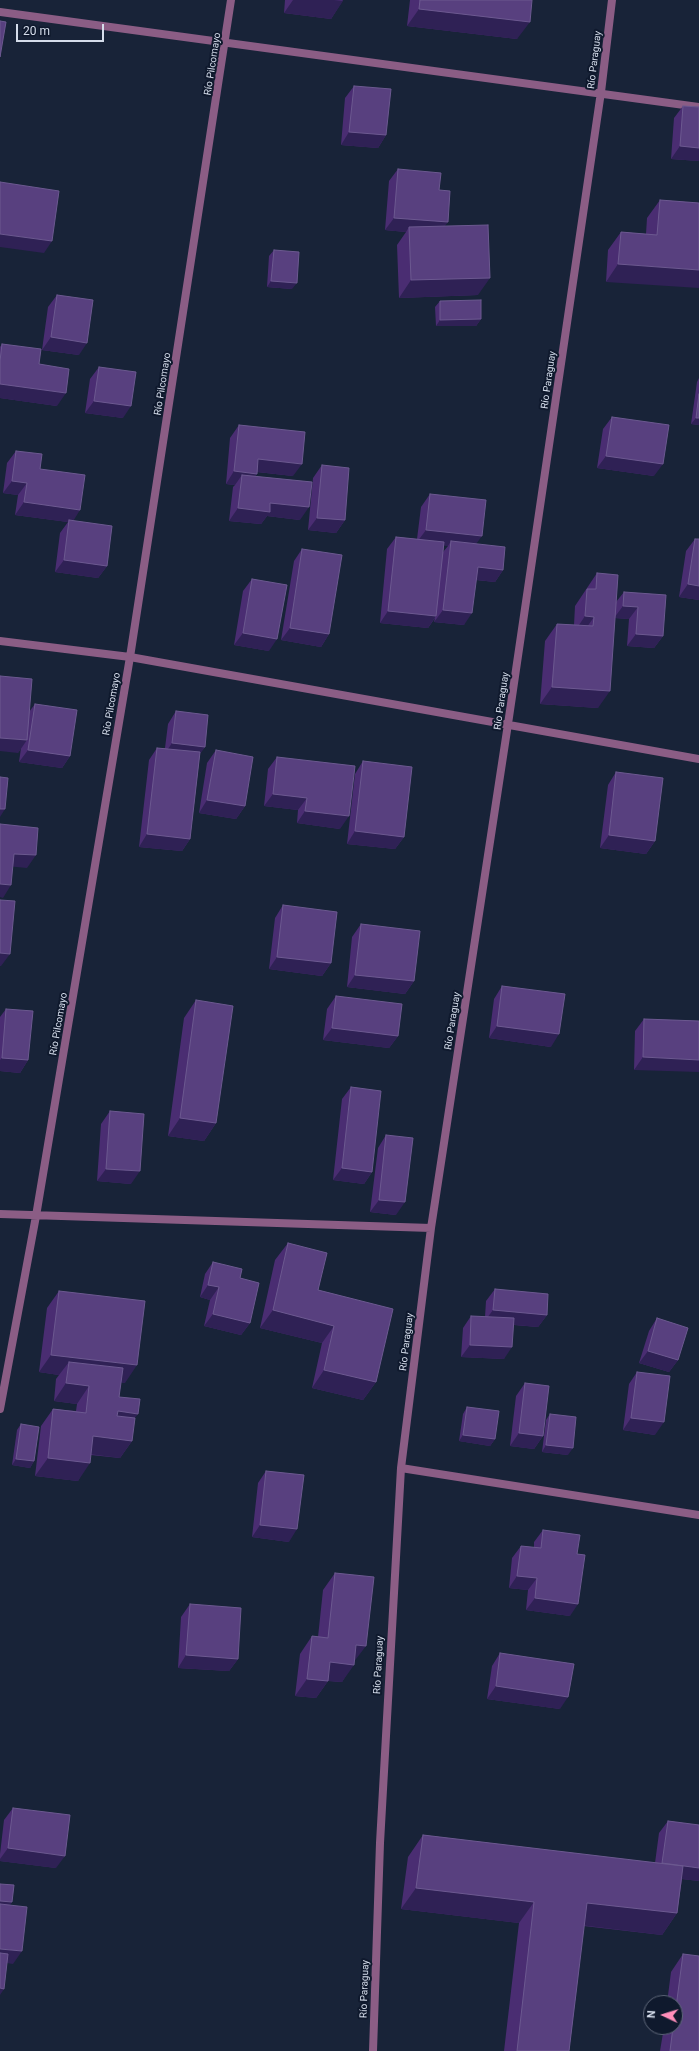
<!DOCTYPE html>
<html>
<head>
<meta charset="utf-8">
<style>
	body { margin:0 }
	#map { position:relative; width:699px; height:2051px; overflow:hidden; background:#182338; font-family:Roboto,sans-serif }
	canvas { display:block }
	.north { position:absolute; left:643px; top:1995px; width:40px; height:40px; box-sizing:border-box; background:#0f192d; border:1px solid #5e6779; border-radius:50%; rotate:274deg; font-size:11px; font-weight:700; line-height:16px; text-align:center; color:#d5ddeb }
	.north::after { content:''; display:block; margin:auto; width:14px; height:18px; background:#ff8eba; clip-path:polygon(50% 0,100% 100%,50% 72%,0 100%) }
	.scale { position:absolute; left:16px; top:24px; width:88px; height:18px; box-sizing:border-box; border:2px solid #d5ddeb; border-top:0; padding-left:5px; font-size:12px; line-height:14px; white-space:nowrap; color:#d5ddeb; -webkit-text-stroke:3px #0f192d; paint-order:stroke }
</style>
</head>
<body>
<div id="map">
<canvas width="699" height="2051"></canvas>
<div class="north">N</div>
<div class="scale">20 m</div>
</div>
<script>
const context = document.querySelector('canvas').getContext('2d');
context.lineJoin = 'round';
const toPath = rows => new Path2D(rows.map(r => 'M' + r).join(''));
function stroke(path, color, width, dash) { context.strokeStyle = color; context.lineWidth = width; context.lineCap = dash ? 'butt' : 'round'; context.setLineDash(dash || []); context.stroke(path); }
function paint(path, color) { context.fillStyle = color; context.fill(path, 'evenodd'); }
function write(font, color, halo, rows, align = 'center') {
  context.font = font + ' Roboto,sans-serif'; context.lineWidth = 4; context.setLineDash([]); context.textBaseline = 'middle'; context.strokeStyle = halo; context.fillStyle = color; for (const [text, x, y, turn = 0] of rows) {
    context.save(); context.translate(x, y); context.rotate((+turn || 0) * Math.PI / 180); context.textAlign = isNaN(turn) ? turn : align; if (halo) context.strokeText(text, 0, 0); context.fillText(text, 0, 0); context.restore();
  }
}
const minor = toPath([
	[0,12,699,107],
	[0,641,130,657,699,759],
	[0,1214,431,1228],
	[0,1409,36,1216,130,657,231,0],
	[401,1468,699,1515],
	[373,2051,380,1843,401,1468,431,1228,508,724,601,92,612,0]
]);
const wall = toPath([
	[285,0,343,0,331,19,284,13],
	[410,0,532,0,517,39,407,26],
	[354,86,386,135,378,148,341,145,345,98],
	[683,106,699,107,699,161,671,159,674,118],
	[398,169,439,190,445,226,478,295,399,298,397,245,406,232,385,230,389,181],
	[660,200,699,203,606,282,608,250,621,232,646,234,647,218],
	[274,250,292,289,267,287,269,256],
	[57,295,79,355,42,350,48,307],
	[440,301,481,319,476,326,436,326,435,307],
	[2,344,39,364,57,406,0,398,0,347],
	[99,367,123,418,85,413,90,379],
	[699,378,699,425,691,424,697,382],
	[612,417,654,476,597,468,603,429],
	[239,425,293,476,257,472,255,476,300,520,267,516,261,524,229,521,233,487,235,485,226,484,230,438],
	[16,451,40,469,73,521,107,566,98,578,55,572,60,533,68,522,15,515,18,495,3,493,7,463],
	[322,465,345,520,336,533,308,530,313,478],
	[430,494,476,544,503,570,495,582,476,580,464,625,434,622,435,618,428,628,380,623,387,549,396,537,417,539,421,507],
	[444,545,448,546,443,552],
	[695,539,699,539,699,600,679,597,686,551],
	[302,549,329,634,321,647,281,640,294,561],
	[597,573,616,602,624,592,663,636,654,648,627,646,629,619,615,618,598,708,540,704,545,641,557,624,574,625,575,606],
	[252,579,269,651,234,645,243,591],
	[35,704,70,756,62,768,19,762,21,748,18,753,29,712],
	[176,711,205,747,200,753,190,839,182,851,139,847,149,760,157,748,165,748,168,724],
	[216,750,245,806,236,819,199,813,207,763],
	[277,757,340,829,297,823,298,810,264,806,268,769],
	[363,761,404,837,395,849,347,844,355,774],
	[616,772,655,841,646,854,600,848,608,785],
	[283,905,331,963,322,976,269,969,275,918],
	[361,924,414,981,405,994,347,987,352,937],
	[502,986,551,1047,489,1038,494,999],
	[336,996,398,1036,389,1048,323,1040,327,1009],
	[196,1000,216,1123,204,1141,168,1136,184,1018],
	[6,1009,28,1060,20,1073,0,1071,0,1017],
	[644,1019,699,1021,634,1070,635,1031],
	[351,1087,372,1172,364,1184,333,1180,342,1099],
	[110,1111,131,1184,97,1181,101,1124],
	[386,1135,396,1215,370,1212,378,1148],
	[288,1243,318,1290,376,1382,363,1400,312,1388,322,1343,260,1328,275,1260],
	[213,1262,250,1323,241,1335,204,1326,210,1300,200,1297,205,1274],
	[495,1289,547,1315,538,1327,514,1325,504,1359,461,1357,463,1328,471,1316,485,1317,486,1301],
	[59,1291,125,1383,121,1382,119,1397,134,1418,132,1441,120,1458,91,1455,78,1481,35,1476,41,1426,53,1409,76,1411,77,1404,54,1401,56,1379,59,1375,39,1372,47,1308],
	[657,1318,678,1360,669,1372,639,1363,649,1331],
	[637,1372,655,1435,623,1430,629,1384],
	[525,1383,543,1436,534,1449,510,1446,516,1396],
	[467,1407,495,1439,490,1446,459,1441,463,1414],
	[550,1414,568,1455,542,1452,546,1420],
	[21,1424,34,1461,30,1468,12,1465,17,1430],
	[266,1471,289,1542,252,1537,258,1483],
	[543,1530,577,1554,570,1616,526,1610,528,1590,509,1588,512,1558,521,1546,534,1548,534,1542],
	[335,1573,354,1662,342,1682,328,1681,316,1698,295,1696,300,1654,312,1636,318,1637,323,1590],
	[190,1604,238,1659,229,1671,178,1668,181,1617],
	[500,1653,560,1709,487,1699,492,1666],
	[13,1808,56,1868,0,1861,0,1854,4,1820],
	[668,1821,699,1825,699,1881,682,1879,677,1913,662,1935,584,1926,569,2051,504,2051,519,1923,401,1909,408,1857,423,1835,655,1863,659,1833],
	[683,1954,699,2051,660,2051,664,2027,675,2027,675,2003,667,2003,671,1972]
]);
const shadedWall = toPath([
	[293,0,334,0,343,1,331,19,284,13],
	[419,9,530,22,517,39,407,26],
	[349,132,386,135,378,148,341,145],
	[680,146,699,148,699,161,671,159],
	[394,218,448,222,439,234,409,227,406,232,385,230],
	[0,234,52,241,44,253,0,247],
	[618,264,699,270,699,288,606,282],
	[490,278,478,295,399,298,411,280],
	[271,281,297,283,292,289,267,287],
	[481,319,476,326,436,326,440,320],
	[51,337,87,343,79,355,42,350],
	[0,384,66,393,57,406,0,398],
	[94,401,131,406,123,418,85,413],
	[696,418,699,418,699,425,691,424],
	[606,456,663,464,654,476,597,468],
	[258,459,302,464,293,476,249,471],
	[234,471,257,474,248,486,242,475,235,485,226,484],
	[12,481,27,483,18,495,3,493],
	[24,502,80,510,72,523,69,520,68,522,15,515],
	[270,503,309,507,300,520,267,516,261,524,229,521,238,508],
	[317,518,345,520,336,533,308,530],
	[426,530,482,536,473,548,451,541,448,546,417,542],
	[64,560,107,566,98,578,55,572],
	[478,567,503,570,495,582,469,579],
	[688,584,699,586,699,600,679,597],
	[623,606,638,607,629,619,614,618],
	[443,610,472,613,464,625,434,622],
	[388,611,436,616,428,628,380,623],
	[585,616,594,617,582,634,573,634],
	[290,628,329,634,321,647,281,640],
	[243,633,277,639,269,651,234,645],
	[636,634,663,636,654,648,627,646],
	[552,687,610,691,598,708,540,704],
	[0,738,27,740,18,753,0,751],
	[172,743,205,747,196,759,164,755],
	[28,750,70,756,62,768,19,762],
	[273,794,307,798,298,810,264,806],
	[207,800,245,806,236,819,199,813],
	[0,809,5,809,0,817],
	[305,811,349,816,340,829,297,823],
	[355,831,404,837,395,849,347,844],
	[147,834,190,839,182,851,139,847],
	[609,835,655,841,646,854,600,848],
	[14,854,36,855,27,868,6,866],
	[0,884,11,885,3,898,0,897],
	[0,953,10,954,1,966,0,966],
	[277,957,331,963,322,976,269,969],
	[355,975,414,981,405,994,347,987],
	[497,1026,559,1034,551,1047,489,1038],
	[332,1028,398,1036,389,1048,323,1040],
	[643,1057,699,1060,699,1072,634,1070],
	[2,1058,28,1060,20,1073,0,1071,0,1060],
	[180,1118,216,1123,204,1141,168,1136],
	[342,1168,372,1172,364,1184,333,1180],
	[106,1169,140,1171,131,1184,97,1181],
	[379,1200,405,1202,396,1215,370,1212],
	[208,1285,219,1287,210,1300,200,1297],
	[273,1310,334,1326,322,1343,260,1328],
	[493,1310,547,1315,538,1327,484,1322],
	[213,1314,250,1323,241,1335,204,1326],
	[470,1345,512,1347,504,1359,461,1357],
	[648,1351,678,1360,669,1372,639,1363],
	[51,1355,137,1365,125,1383,67,1376,69,1362,59,1375,39,1372],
	[324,1370,376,1382,363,1400,312,1388],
	[66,1383,89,1386,77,1404,54,1401],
	[118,1411,138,1414,125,1431,105,1429],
	[631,1418,664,1422,655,1435,623,1430],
	[519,1433,543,1436,534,1449,510,1446],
	[463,1435,495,1439,490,1446,459,1441],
	[93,1436,132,1441,120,1458,81,1453],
	[546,1445,573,1448,568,1455,542,1452],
	[48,1458,90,1463,78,1481,35,1476],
	[16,1459,34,1461,30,1468,12,1465],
	[260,1525,297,1529,289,1542,252,1537],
	[517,1576,537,1578,528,1590,509,1588],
	[535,1598,578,1604,570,1616,526,1610],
	[356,1645,366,1646,353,1663],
	[186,1655,238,1659,229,1671,178,1668],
	[330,1662,354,1665,342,1682,318,1680],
	[307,1679,328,1681,316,1698,295,1696],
	[496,1686,568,1697,560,1709,487,1699],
	[8,1848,65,1856,56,1868,0,1861,0,1859],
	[662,1863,699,1868,699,1881,654,1876],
	[416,1888,534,1902,519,1923,401,1909],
	[0,1901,12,1902,8,1909,0,1908],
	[587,1903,677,1913,662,1935,572,1924],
	[0,1949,22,1951,13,1964,0,1962],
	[0,1988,4,1989,0,1995]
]);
const building = toPath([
	[420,0,532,0,530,22,419,9,420,0],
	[0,21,6,22,0,57,0,21],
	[354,86,391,89,386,135,349,132,354,86],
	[683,106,699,107,699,148,680,146,683,106],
	[398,169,441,173,439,190,450,191,448,222,394,218,398,169],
	[0,182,59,191,52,241,0,234,0,182],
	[660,200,699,203,699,270,618,264,621,232,657,235,660,200],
	[488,225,490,278,411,280,409,227,488,225],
	[274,250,299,252,297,283,271,281,274,250],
	[57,295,93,300,87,343,51,337,57,295],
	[481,300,481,319,440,320,440,301,481,300],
	[2,344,41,349,39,364,69,369,66,393,0,384,0,361,2,344],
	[99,367,136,372,131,406,94,401,99,367],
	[699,394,699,418,696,418,699,394],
	[612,417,669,425,663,464,606,456,612,417],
	[239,425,305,432,302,464,258,459,257,474,234,471,239,425],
	[16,451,42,454,40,469,85,475,80,510,24,502,27,483,12,481,16,451],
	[322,465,349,468,345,520,317,518,322,465],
	[242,475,312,482,309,507,270,503,270,512,238,508,242,475],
	[430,494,486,500,482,536,426,530,430,494],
	[69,520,112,526,107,566,64,560,69,520],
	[396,537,444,542,436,616,388,611,396,537],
	[695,539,699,539,699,586,688,584,695,539],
	[451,541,505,547,503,570,478,567,472,613,443,610,451,541],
	[302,549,342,555,329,634,290,628,302,549],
	[597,573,618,575,610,691,552,687,557,624,593,626,594,617,585,616,587,589,596,589,597,573],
	[252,579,287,585,277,639,243,633,252,579],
	[624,592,666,595,663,636,636,634,638,607,623,606,624,592],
	[0,676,32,679,27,740,0,738,0,676],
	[35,704,77,710,70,756,28,750,35,704],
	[176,711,208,715,205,747,172,743,176,711],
	[157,748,200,752,190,839,147,834,157,748],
	[216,750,253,757,245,806,207,800,216,750],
	[277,757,355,766,349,816,305,811,307,798,273,794,277,757],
	[363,761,412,767,404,837,355,831,363,761],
	[616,772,663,778,655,841,609,835,616,772],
	[0,777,8,778,5,809,0,809,0,777],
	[0,824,38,828,36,855,14,854,11,885,0,884,0,824],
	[0,900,15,901,10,954,0,953,0,900],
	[283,905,337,912,331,963,277,957,283,905],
	[361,924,420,931,414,981,355,975,361,924],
	[502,986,565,994,559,1034,497,1026,502,986],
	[336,996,402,1004,398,1036,332,1028,336,996],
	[196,1000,233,1006,216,1123,180,1118,196,1000],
	[6,1009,33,1011,28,1060,2,1058,6,1009],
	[644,1019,699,1021,699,1060,643,1057,644,1019],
	[351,1087,381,1091,372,1172,342,1168,351,1087],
	[110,1111,144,1114,140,1171,106,1169,110,1111],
	[386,1135,413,1138,405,1202,379,1200,386,1135],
	[288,1243,327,1253,318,1290,393,1309,376,1382,324,1370,334,1326,273,1310,288,1243],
	[213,1262,242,1269,240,1278,259,1283,250,1323,213,1314,219,1287,208,1285,213,1262],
	[495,1289,548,1294,547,1315,493,1310,495,1289],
	[59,1291,145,1301,137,1365,51,1355,59,1291],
	[471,1316,514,1318,512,1347,470,1345,471,1316],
	[657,1318,688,1328,678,1360,648,1351,657,1318],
	[69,1362,123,1368,119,1397,140,1399,138,1414,118,1411,117,1416,135,1418,132,1441,93,1436,90,1463,48,1458,53,1409,86,1413,89,1386,66,1383,69,1362],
	[637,1372,670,1376,664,1422,631,1418,637,1372],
	[525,1383,549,1386,543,1436,519,1433,525,1383],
	[467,1407,499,1411,495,1439,463,1435,467,1407],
	[550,1414,576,1417,573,1448,546,1445,550,1414],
	[21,1424,39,1427,34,1461,16,1459,21,1424],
	[266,1471,304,1475,297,1529,260,1525,266,1471],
	[543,1530,580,1535,577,1554,585,1555,578,1604,535,1598,537,1578,517,1576,521,1546,541,1548,543,1530],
	[335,1573,374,1577,366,1646,356,1645,354,1665,330,1662,328,1681,307,1679,312,1636,328,1638,335,1573],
	[190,1604,241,1608,238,1659,186,1655,190,1604],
	[500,1653,574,1664,568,1697,496,1686,500,1653],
	[13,1808,70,1815,65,1856,8,1848,13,1808],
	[668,1821,699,1825,699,1868,662,1863,668,1821],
	[423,1835,683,1866,677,1913,587,1903,569,2051,517,2051,534,1902,416,1888,423,1835],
	[0,1884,14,1885,12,1902,0,1901,0,1884],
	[0,1904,27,1907,22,1951,0,1949,0,1904],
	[0,1953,8,1954,4,1989,0,1988,0,1953],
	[683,1954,699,1956,699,2051,670,2051,673,2027,675,2027,675,2015,683,1954]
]);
const streetNames = [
	["Río Paraguay",595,60,-83],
	["Río Pilcomayo",213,64,-81],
	["Río Paraguay",549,380,-82],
	["Río Pilcomayo",163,384,-81],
	["Río Paraguay",502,701,-82],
	["Río Pilcomayo",112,704,-80],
	["Río Paraguay",453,1021,-81],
	["Río Pilcomayo",59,1024,-80],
	["Río Paraguay",407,1342,-83],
	["Río Paraguay",379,1665,-87],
	["Río Paraguay",365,1989,-88]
];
stroke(minor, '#8b5d85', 8);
paint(wall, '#4a2d72');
paint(shadedWall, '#2f2155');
paint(building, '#58407f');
stroke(building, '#6c5990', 1);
write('10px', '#d5ddeb', '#0f192d', streetNames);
</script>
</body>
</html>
